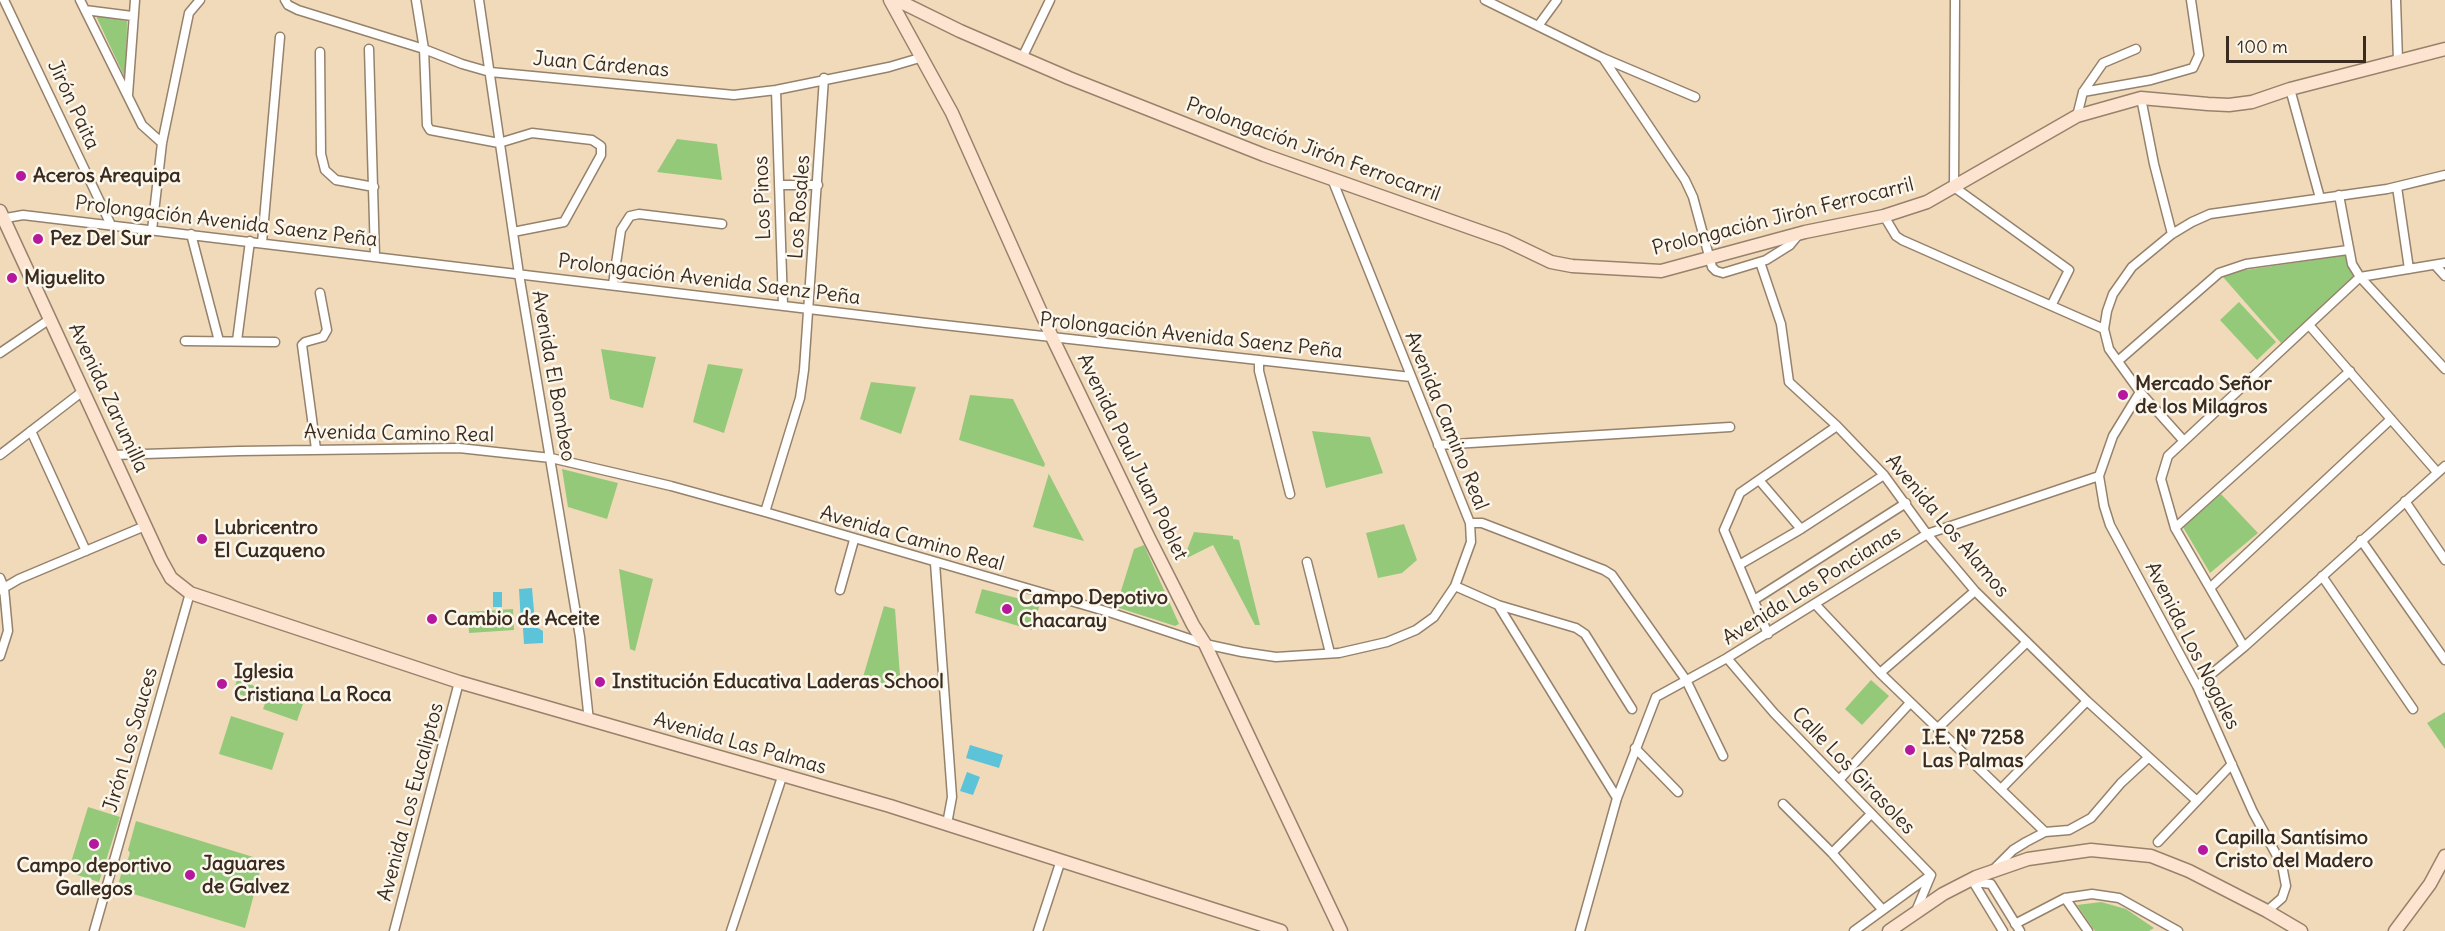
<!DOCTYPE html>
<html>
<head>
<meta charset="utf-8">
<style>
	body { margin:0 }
	#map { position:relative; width:2445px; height:931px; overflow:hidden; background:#f1daba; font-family:Delius,sans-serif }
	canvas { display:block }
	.scale { position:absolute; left:2226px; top:36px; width:140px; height:27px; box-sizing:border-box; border:3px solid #3b2a1e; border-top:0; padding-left:8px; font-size:18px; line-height:21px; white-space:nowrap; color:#3b2a1e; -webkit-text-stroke:4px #fbf7ec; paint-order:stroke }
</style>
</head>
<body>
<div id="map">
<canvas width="2445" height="931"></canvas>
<div class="scale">100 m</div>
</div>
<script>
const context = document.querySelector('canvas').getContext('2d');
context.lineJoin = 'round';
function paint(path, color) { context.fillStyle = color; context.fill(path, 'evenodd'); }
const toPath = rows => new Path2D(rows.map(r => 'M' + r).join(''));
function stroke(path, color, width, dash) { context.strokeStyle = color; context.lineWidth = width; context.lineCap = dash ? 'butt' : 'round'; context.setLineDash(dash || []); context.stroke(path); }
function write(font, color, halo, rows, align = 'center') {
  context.font = font + ' Delius,sans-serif'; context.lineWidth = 5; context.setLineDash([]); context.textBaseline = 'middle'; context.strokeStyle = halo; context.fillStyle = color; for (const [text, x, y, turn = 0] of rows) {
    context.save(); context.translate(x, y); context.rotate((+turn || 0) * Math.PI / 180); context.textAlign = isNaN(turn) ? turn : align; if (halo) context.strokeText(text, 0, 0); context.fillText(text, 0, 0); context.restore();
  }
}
const green = toPath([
	[96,16,127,21,126,80],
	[677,139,717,144,722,180,657,172],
	[2347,255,2358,276,2281,343,2223,277,2232,272],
	[2239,302,2276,342,2257,360,2220,320],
	[601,349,656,357,643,408,610,399],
	[708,364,743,369,724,433,693,422],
	[871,382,916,387,901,434,860,419],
	[970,395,1013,399,1045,464,1044,467,959,440],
	[1312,431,1370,437,1383,473,1326,488],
	[562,469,618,483,607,519,568,507],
	[1049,473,1049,474,1084,541,1033,527],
	[2221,494,2258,533,2210,573,2183,527],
	[1404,524,1417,560,1402,573,1378,578,1366,533],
	[1194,532,1233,536,1233,539,1239,540,1260,625,1255,625,1213,545,1183,560],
	[1144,545,1179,624,1175,626,1116,607,1134,549],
	[619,569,653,579,635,651,630,649],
	[982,589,1040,604,1032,630,975,613],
	[884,606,895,609,901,689,863,677],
	[513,609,514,630,469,633,468,612],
	[237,680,266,690,261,702,233,692],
	[1871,680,1889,696,1862,725,1845,709],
	[270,690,304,701,297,721,263,709],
	[2445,712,2445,749,2427,723],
	[231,716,284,733,272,770,219,754],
	[88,807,120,817,99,882,68,872],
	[136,821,263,860,245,928,117,889,125,860,128,859,130,853,128,850],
	[2101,902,2126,909,2154,928,2149,931,2095,931,2077,905]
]);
const water = toPath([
	[532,588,535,622,521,623,519,589],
	[493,592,502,592,502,607,493,607],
	[523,628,538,628,543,631,543,643,524,644],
	[970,745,1003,755,999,768,966,758],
	[967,772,980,777,973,795,960,791]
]);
const street = toPath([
	[4,0,111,225],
	[80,0,142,125,162,143],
	[285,0,288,5,298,10,424,49,462,64,490,72,734,95,776,90,889,67,923,57],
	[416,0,424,49,427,125,430,130,499,143,532,133,592,140,601,146,601,155,564,222,513,232],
	[479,0,519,274,580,637,589,721],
	[1485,0,1603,58,1695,97],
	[1955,0,1954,187,2069,270,2052,304],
	[2396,0,2398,61],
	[85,10,132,16],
	[1538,26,1557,0],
	[369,49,375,256],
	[320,52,321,154,325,170,336,180,374,187],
	[1022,58,1050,0],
	[1603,58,1685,180,1693,197,1712,267,1716,271,1723,273,1766,260,1790,245,1799,234],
	[2290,89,2320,198],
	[776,90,783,305],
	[2083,92,2151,80,2193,68,2199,55,2191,0],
	[128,95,135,0],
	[2141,98,2154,164,2172,234],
	[2077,116,2083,92,2103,63,2136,49],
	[779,185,818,185],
	[2397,187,2409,269],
	[2339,195,2352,264,2360,277,2445,369],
	[1884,216,1896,236,1902,240,2104,329],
	[0,219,23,215,926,323,1411,377],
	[152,230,162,143,189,13,200,0],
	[191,234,219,341],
	[262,243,280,37],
	[1760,262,1781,324,1789,382,1837,426,1884,475,1927,534,1975,591,2087,701,2197,801],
	[2435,265,2445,276],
	[613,284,621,230,630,216,639,214,722,224],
	[2309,325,2437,472],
	[185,341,275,342],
	[237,341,250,241],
	[0,353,50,319],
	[1259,360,1259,371,1290,494],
	[2118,361,2219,273,2246,264,2348,250],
	[2140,392,2113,436,2099,476,2104,506,2110,525,2197,686,2253,812,2282,865,2286,886,2282,898,2267,911],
	[31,431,86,551],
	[2183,440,2140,392,2109,349,2104,329,2107,311,2113,294,2132,267,2172,234,2192,222,2210,214,2387,189,2445,175],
	[1438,445,1730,427],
	[316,449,302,345,305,342,323,337,327,330,320,293],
	[0,455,83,391],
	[113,455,239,451,459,448,551,458,671,486,765,512,1112,613,1205,644,1242,652,1276,657,1339,653,1387,642,1416,630,1434,617,1455,586,1471,542,1470,523,1332,179],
	[1759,480,1801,529],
	[2405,501,2445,560],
	[765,512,800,398,804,370,824,78],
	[1470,523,1482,523,1604,570,1612,575,1686,680,1723,756],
	[2175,528,2350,371],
	[2361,540,2445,660],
	[1307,562,1330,653],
	[935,563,952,797,947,824],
	[1739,565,1801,529,1884,475],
	[2322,576,2413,709],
	[0,578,4,588,8,631,0,656],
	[1455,586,1498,605,1576,628,1585,634,1632,709],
	[2210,588,2391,419],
	[0,590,19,579,145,526],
	[840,590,854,540],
	[1754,600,1906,503],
	[1815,604,1880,673,2045,832],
	[1498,605,1617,798],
	[1768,634,1724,530,1740,493,1837,426],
	[2244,647,2175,528,2161,479,2168,456,2360,277,2445,263],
	[1727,658,1774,713,1931,875,1916,911],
	[1880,673,1975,591],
	[2197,686,2244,647,2445,466],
	[1938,728,2027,642],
	[1635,748,1678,792],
	[1839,780,1910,703],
	[2001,789,2087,701],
	[1783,804,1832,853,1882,909],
	[2158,842,2232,764],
	[1832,853,1871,814],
	[1993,870,2013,850,2026,842,2045,832,2069,830,2091,818,2121,783,2148,758],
	[1972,880,2003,931],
	[1974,882,1991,884,2020,931],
	[2065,898,2088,931],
	[2015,924,2065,898,2092,894,2119,898,2178,931],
	[94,931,190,593],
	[394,931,459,682],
	[731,931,782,777],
	[1038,931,1061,860],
	[1580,931,1617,798,1656,697,1727,658,1927,534,2099,476],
	[1854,931,1931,875]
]);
const secondary = toPath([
	[890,0,952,113,1052,337,1149,538,1193,625,1205,644,1341,931],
	[897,0,960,31,1069,78,1264,155,1505,240,1551,262,1572,266,1661,271,1805,232,1884,216,1927,202,2077,116,2141,98,2208,104,2229,105,2252,102,2290,89,2445,49],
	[0,211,161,560,171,578,190,593,459,682,890,806,1281,931],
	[1889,931,1943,894,1976,877,2028,859,2091,850,2151,856,2189,871,2267,911,2301,931],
	[2395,931,2430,884,2445,856]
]);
const markers = [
	[21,176,6,"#b5179e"],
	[38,239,6,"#b5179e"],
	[12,278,6,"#b5179e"],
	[2123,395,6,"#b5179e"],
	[202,539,6,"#b5179e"],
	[1007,609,6,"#b5179e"],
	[432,619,6,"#b5179e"],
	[600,682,6,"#b5179e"],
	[222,684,6,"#b5179e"],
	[1910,750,6,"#b5179e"],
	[94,844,6,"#b5179e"],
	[2203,850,6,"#b5179e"],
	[190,875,6,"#b5179e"]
];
const streetNames = [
	["Juan Cárdenas",601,65,5],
	["Jirón Paita",73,105,65],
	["Prolongación Jirón Ferrocarril",1313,150,20],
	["Los Pinos",763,198,-92],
	["Los Rosales",800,207,-86],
	["Prolongación Jirón Ferrocarril",1783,217,-14],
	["Prolongación Avenida Saenz Peña",226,222,7],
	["Prolongación Avenida Saenz Peña",709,280,7],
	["Prolongación Avenida Saenz Peña",1191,336,6],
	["Avenida El Bombeo",553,376,80],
	["Avenida Zarumilla",108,398,65],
	["Avenida Camino Real",1446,421,68],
	["Avenida Camino Real",399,434,1],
	["Avenida Paul Juan Poblet",1132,457,64],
	["Avenida Los Alamos",1947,526,50],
	["Avenida Camino Real",912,539,16],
	["Avenida Las Poncianas",1812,586,-32],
	["Avenida Los Nogales",2192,646,63],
	["Jirón Los Sauces",131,740,-74],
	["Avenida Las Palmas",740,744,16],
	["Calle Los Girasoles",1853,771,46],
	["Avenida Los Eucaliptos",411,802,-75]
];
const poiNames = [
	["Aceros Arequipa",33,176],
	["Pez Del Sur",50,239],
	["Miguelito",24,278],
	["Mercado Señor",2135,384],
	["de los Milagros",2135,407],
	["Lubricentro",214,528],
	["El Cuzqueno",214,551],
	["Campo Depotivo",1019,598],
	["Chacaray",1019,621],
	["Cambio de Aceite",444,619],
	["Iglesia",234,672],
	["Cristiana La Roca",234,695],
	["Institución Educativa Laderas School",612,682],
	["I.E. N° 7258",1922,738],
	["Las Palmas",1922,761],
	["Capilla Santísimo",2215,838],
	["Cristo del Madero",2215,861],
	["Jaguares",202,864],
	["de Galvez",202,887],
	["Campo deportivo",94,866,"center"],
	["Gallegos",94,889,"center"]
];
paint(green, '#95c97a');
paint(water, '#5cc3d9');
stroke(street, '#96826c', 11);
stroke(secondary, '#96826c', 15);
stroke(street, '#fff', 8);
stroke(secondary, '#fde4d0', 12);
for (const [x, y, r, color] of markers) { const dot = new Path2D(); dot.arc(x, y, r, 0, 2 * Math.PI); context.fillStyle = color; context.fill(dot); stroke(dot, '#fbf7ec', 2); }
write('20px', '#3b2a1e', '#fbf7ec', streetNames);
write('bold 20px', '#3b2a1e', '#fbf7ec', poiNames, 'left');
</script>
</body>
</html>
